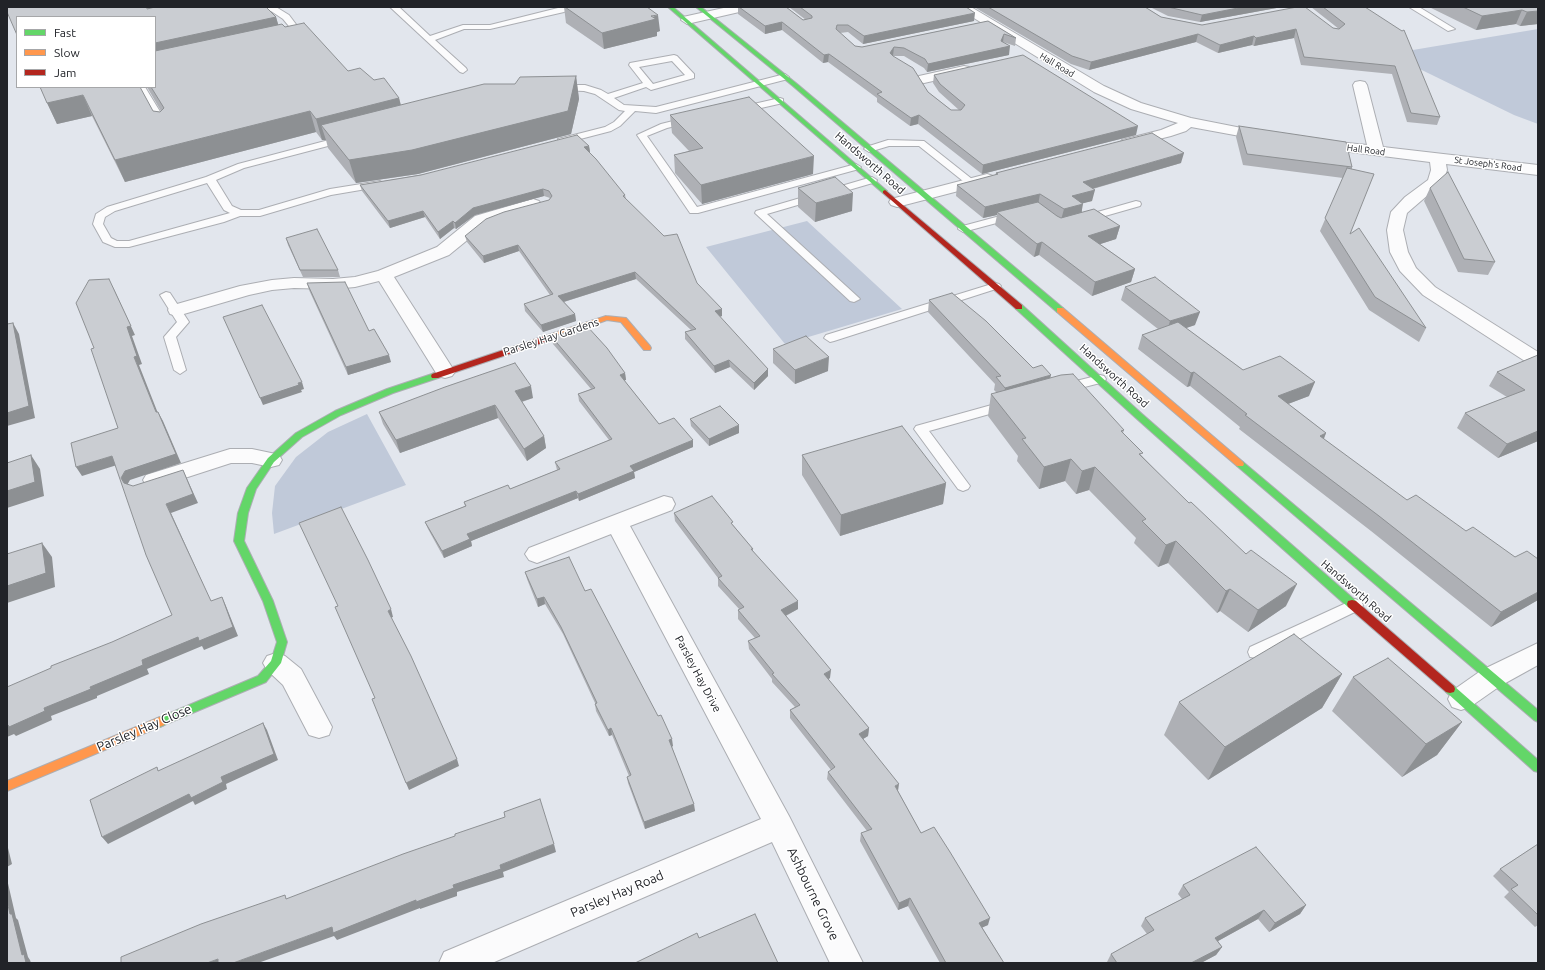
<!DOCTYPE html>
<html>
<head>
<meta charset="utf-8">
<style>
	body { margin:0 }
	#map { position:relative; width:1545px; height:970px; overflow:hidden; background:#e2e6ed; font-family:Ubuntu,sans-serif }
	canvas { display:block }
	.frame { position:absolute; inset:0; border:8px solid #212328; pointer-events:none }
	.legend { position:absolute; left:16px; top:16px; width:140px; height:72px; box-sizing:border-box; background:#fff; border:1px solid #a6a7a9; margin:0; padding:5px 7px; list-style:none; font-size:12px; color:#212328 }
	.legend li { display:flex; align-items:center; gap:8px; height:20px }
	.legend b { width:20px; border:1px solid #a6a7a9 }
</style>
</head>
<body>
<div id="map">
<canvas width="1545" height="970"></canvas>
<div class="frame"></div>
<ul class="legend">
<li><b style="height:5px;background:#63d668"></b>Fast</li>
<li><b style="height:5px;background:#ff974d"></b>Slow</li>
<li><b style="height:5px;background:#b3261e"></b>Jam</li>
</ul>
</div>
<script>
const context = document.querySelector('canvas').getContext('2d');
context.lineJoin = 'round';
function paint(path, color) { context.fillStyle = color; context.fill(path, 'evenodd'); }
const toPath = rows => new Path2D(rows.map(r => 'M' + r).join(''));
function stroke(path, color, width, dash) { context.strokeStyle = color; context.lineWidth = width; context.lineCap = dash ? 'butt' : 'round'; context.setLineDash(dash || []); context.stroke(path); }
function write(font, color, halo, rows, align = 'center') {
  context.font = font + ' Ubuntu,sans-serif'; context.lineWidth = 3; context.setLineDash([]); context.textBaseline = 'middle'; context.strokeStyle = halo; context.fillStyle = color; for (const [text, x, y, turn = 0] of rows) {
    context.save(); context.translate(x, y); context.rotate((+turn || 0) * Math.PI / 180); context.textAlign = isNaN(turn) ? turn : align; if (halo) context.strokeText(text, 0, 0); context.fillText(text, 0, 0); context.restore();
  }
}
const green = toPath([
	[1538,29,1538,124,1514,115,1389,54],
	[807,221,902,309,785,344,706,247],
	[367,414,406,485,274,534,272,513,275,486,296,457,328,432]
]);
const lane = toPath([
	[259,7,276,7,289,15,301,31,299,37,292,41,286,41,286,37,292,34,293,31,283,19,271,11,259,7],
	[390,7,399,7,430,36,463,25,490,25,562,7,573,7,564,12,490,29,464,29,435,40,466,68,467,70,463,73,460,72,390,7],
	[1409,7,1419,7,1455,29,1448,31,1409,7],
	[674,55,677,56,694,74,694,78,651,90,646,87,614,98,624,105,656,107,785,74,789,77,788,79,656,113,635,111,620,126,611,131,561,144,558,143,558,139,605,127,614,122,625,111,619,110,595,94,584,91,558,90,554,87,555,85,585,85,601,90,608,94,643,83,629,65,630,63,674,55],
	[672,61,685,75,653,84,639,67,672,61],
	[137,87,145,87,170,128,168,130,162,130,137,87],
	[780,98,783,99,783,103,739,113,734,110,736,108,780,98],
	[689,117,694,120,692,122,667,128,647,136,697,207,856,164,861,167,859,169,698,213,690,213,637,135,661,124,689,117],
	[344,136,347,137,347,141,244,168,216,180,232,206,241,210,259,210,330,189,380,181,385,184,384,186,331,195,260,216,240,216,224,222,129,247,115,247,103,242,93,224,96,214,107,207,206,177,238,164,344,136],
	[207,183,224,210,230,213,129,241,117,241,111,238,103,224,105,217,115,211,207,183],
	[888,140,924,141,977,183,976,185,968,185,919,146,889,146,869,152,864,149,866,147,888,140],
	[872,177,877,180,876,182,767,214,858,297,860,299,854,302,850,301,755,213,756,211,872,177],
	[1136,201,1140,202,1141,204,1140,206,1084,222,1079,219,1080,217,1136,201],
	[1015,212,1020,215,1019,217,963,232,958,229,959,227,1015,212],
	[995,283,999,284,1001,286,999,288,834,341,830,342,824,338,826,335,995,283],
	[166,292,170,293,189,322,176,337,186,370,180,374,174,370,164,337,177,322,160,295,166,292],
	[1100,375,1104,376,1106,379,1104,382,1065,392,1060,391,1059,388,1060,385,1100,375],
	[1006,401,1011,402,1012,405,1011,408,929,431,970,486,968,489,963,491,958,489,914,429,916,426,1006,401],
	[1355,599,1361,601,1363,605,1361,609,1262,657,1256,658,1250,657,1248,652,1250,647,1355,599]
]);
const street = toPath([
	[728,7,750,7,748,10,687,24,681,20,683,17,728,7],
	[956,7,971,7,1104,86,1141,103,1191,118,1272,134,1274,137,1272,140,1267,141,1191,127,1186,131,1171,136,1127,147,1122,146,1120,143,1122,140,1161,130,1178,123,1131,109,1094,92,956,7],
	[964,66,969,67,971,70,969,73,924,83,919,82,917,79,919,76,964,66],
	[1360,81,1365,82,1367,85,1383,147,1538,165,1538,175,1446,164,1447,170,1443,182,1407,213,1403,230,1408,252,1416,268,1435,287,1538,352,1538,367,1531,365,1423,295,1400,271,1390,252,1387,230,1391,212,1405,197,1428,180,1431,170,1430,162,1319,148,1314,147,1312,144,1314,141,1319,140,1367,145,1353,85,1355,82,1360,81],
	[987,174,993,176,995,179,993,182,897,207,891,205,889,202,891,199,987,174],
	[533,199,539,201,541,204,539,207,487,224,449,255,394,277,455,372,452,376,445,378,438,376,379,281,355,287,333,289,294,288,272,290,249,295,177,316,170,314,168,310,170,306,240,286,272,280,294,278,333,279,355,277,378,271,437,247,475,216,533,199],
	[230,449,252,449,271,453,279,455,282,460,279,465,271,467,252,463,231,463,154,488,146,485,143,480,146,475,230,449],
	[664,496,672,498,675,504,672,510,630,526,789,816,863,963,830,963,772,842,492,963,439,963,444,952,761,819,611,534,537,563,529,560,525,554,529,548,664,496],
	[1538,643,1538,665,1500,686,1470,707,1461,710,1452,707,1448,699,1452,691,1482,670,1538,643],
	[276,653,285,656,301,669,332,727,329,735,319,738,309,735,283,685,267,670,263,663,267,656,276,653]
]);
const fast = toPath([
	[668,7,673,7,887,191,887,193,883,193,668,7],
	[696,7,701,7,797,84,1063,308,1063,312,1057,312,793,86,696,7],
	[1016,305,1022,305,1142,414,1356,601,1357,604,1356,607,1352,608,1348,607,1136,418,1016,309,1016,305],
	[435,373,438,374,439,376,438,378,393,393,341,415,302,437,274,462,256,489,248,513,244,541,273,601,287,642,281,663,266,682,164,725,160,727,156,725,155,722,156,719,258,676,271,661,277,642,263,601,234,541,238,513,247,488,268,458,296,433,335,411,387,389,435,373],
	[1240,461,1243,462,1538,710,1538,722,1534,720,1237,466,1236,464,1237,462,1240,461],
	[1450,685,1454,686,1538,760,1538,772,1534,771,1446,692,1445,689,1446,686,1450,685]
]);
const slow = toPath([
	[1057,308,1063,308,1243,462,1244,464,1243,466,1237,466,1057,312,1057,308],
	[606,316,626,318,650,346,651,348,650,350,644,350,621,322,607,320,554,339,551,339,547,337,548,335,606,316],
	[160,717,164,719,165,722,164,725,7,791,7,781,160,717]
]);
const jam = toPath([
	[885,190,1022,305,1022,309,1016,309,883,193,883,191,885,190],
	[548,335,551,335,555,337,554,339,438,378,432,378,431,376,432,374,548,335],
	[1352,600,1356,601,1454,686,1455,689,1454,692,1450,693,1446,692,1348,607,1347,604,1348,601,1352,600]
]);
const wall = toPath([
	[564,7,647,7,660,31,657,32,657,36,604,49,566,23],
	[738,7,786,7,803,20,806,20,789,7,966,7,974,21,863,44,848,32,840,33,855,46,862,47,988,21,1016,38,1015,46,1003,42,1009,55,927,72,924,68,904,56,893,56,928,92,951,110,959,110,939,92,933,83,934,75,1136,135,982,174,918,124,910,126,877,102,877,98,828,62,823,63,782,30,765,34,738,14],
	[974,7,1145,7,1161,17,1202,25,1333,28,1339,29,1311,7,1365,7,1440,117,1437,125,1407,122,1392,74,1301,65,1294,38,1254,46,1252,45,1218,53,1196,42,1089,70,1071,64],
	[1150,7,1282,7,1200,22,1168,16],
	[1429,7,1538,7,1538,24,1520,26,1516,24,1476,30],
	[155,17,276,17,278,25,285,27,348,71,374,80,399,98,401,105,515,84,576,76,579,99,571,134,418,174,356,183,328,148,326,140,322,140,316,132,125,182,92,116,57,124,40,87,153,111,160,112,161,111,147,87,155,87],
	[670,115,813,174,702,204,675,173,674,155,689,151,672,133],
	[1239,126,1352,167,1352,169,1350,234,1426,328,1419,342,1369,310,1320,231,1343,178,1243,165,1236,137],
	[589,146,590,152,589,152,625,195,626,199,697,283,722,316,720,317,768,376,754,390,730,367,715,373,685,339,685,332,691,330,636,279,564,302,575,314,576,321,543,332,525,311,524,304,550,295,519,251,484,263,467,242,465,236,549,200,550,198,544,196,475,215,456,229,454,228,440,239,425,217,390,228,362,191,360,185],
	[1181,163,1093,189,1092,201,1082,203,1082,212,1120,226,1116,239,1100,244,1135,269,1131,282,1092,296,1039,255,1034,257,995,225,997,215,983,218,956,196,957,185,995,175,996,173],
	[798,188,852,211,815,222,798,207],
	[1430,188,1495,262,1488,275,1458,272,1424,201],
	[286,238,338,270,340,277,303,277,288,245],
	[307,283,391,362,348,375,309,290],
	[1125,287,1195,325,1186,328,1243,370,1309,396,1288,404,1326,433,1324,439,1538,600,1491,627,1371,531,1239,429,1240,427,1190,386,1187,387,1138,349,1142,335,1158,329,1121,300],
	[929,300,1033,368,1050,378,1124,430,1123,433,1142,456,1286,606,1248,632,1220,611,1217,613,1168,563,1158,567,1134,543,1136,538,1089,490,1076,494,1065,481,1039,489,1017,461,1018,456,988,416,991,394,997,393,994,390,995,384,928,312],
	[552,337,625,373,626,380,624,380,659,424,693,447,634,472,635,478,579,501,578,498,471,541,472,546,444,558,428,529,425,522,465,506,464,502,510,489,557,470,555,462,609,440,579,401,578,394,591,389,553,344],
	[773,349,828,371,795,384,773,363],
	[1538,355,1538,441,1498,458,1457,428,1465,413,1507,397,1489,386,1497,372],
	[533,398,522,402,544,436,546,448,527,461,498,418,400,453,383,424,379,412],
	[690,419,739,433,709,446,691,426],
	[802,455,946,483,943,504,840,536,802,475],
	[674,513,733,525,753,549,753,551,798,609,786,616,830,678,828,679,869,728,868,736,863,739,898,791,921,833,988,925,982,927,1004,963,940,963,908,906,898,910,860,841,861,833,867,831,827,779,828,772,831,770,790,718,790,710,795,707,772,682,772,679,749,649,748,641,755,638,738,619,738,610,740,610,718,586,718,578,675,521],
	[525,572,585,591,673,746,672,747,695,811,645,829,628,783,627,777,629,776,612,735,609,736,596,711,595,704,595,703,563,634,545,604,538,607,527,579],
	[1342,674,1322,708,1208,780,1164,735,1179,702],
	[1353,677,1462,722,1437,755,1402,777,1332,711],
	[1538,844,1538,925,1535,927,1504,897,1509,892,1493,876,1500,869],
	[1183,885,1306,905,1300,914,1269,932,1258,919,1218,941,1222,947,1216,955,1201,963,1107,963,1107,962,1111,954,1147,934,1141,926,1145,918,1182,899,1178,894]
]);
const shadedWall = toPath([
	[1243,7,1282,7,1200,22,1202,15],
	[1522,10,1516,24,1476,30,1482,16],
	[1538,11,1538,24,1520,26,1527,12],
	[975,13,974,21,863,44,864,36],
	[658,15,660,31,657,32,657,36,604,49,602,33],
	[276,17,282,37,155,64,155,43],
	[782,22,782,30,765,34,765,26],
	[1296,29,1294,38,1254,46,1256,38],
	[1004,34,1003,42,1010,46,1009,55,927,72,928,64,1001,41],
	[1198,34,1196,42,1089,70,1091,62],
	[1254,36,1252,45,1218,53,1220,45],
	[894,47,893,56,890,61,890,53],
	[829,54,828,62,823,63,824,55],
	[576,76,579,99,571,134,418,174,356,183,349,160],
	[83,95,92,116,57,124,47,103],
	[399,98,404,119,321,125,326,140,322,140,316,119],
	[310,111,316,132,125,182,115,160],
	[919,115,918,124,910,126,911,118],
	[1138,126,1136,135,982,174,983,165],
	[589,146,590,152,585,153,584,147],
	[1184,153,1181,163,1081,192,1083,182],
	[814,156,813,174,702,204,701,185],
	[543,189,544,196,475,215,456,229,455,223,473,208],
	[1095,190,1092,201,1069,207,1072,196],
	[853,193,852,211,815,222,816,203],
	[1040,194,1038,205,997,212,997,215,983,218,985,207],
	[1083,204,1081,215,1061,220,1064,209],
	[423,211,425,217,390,228,388,221],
	[453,221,454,228,440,239,438,232],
	[1120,226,1116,239,1085,249,1088,236],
	[1042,242,1039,255,1034,257,1037,244],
	[518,245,519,251,484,263,483,256],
	[1135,269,1131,282,1092,296,1095,282],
	[635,272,636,279,560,303,558,296],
	[113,287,135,335,132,336,142,364,139,365,161,421,156,412,134,357],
	[722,309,722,316,715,318,715,311],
	[1200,312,1195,325,1166,335,1170,321],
	[575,314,576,321,543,332,541,325],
	[13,323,19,334,35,418,7,426,7,413],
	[389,355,391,362,348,375,346,367],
	[829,357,828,371,795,384,795,370],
	[729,360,730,367,715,373,714,366],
	[768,369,768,376,754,390,754,383],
	[1194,372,1190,386,1187,387,1191,373],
	[625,373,626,380,620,382,620,375],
	[1051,375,1048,388,1003,400,1005,388],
	[302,382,304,389,301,390,302,392,263,405,260,398],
	[1315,382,1309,396,1272,410,1278,396],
	[531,386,533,398,517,403,515,391],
	[495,405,498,418,400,453,396,440],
	[158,412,163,421,181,463,130,480,126,487,121,478],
	[739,425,739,433,709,446,709,439],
	[1538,431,1538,441,1498,458,1507,444],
	[1326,433,1320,447,1320,436],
	[544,436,546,448,527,461,524,449],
	[693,440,693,447,634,472,635,478,579,501,578,494,630,466],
	[31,455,40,469,44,496,7,508,7,491],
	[112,456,117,465,82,476,76,467],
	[1071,459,1065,481,1039,489,1044,467],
	[1095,467,1089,490,1076,494,1082,471],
	[183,470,198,503,171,513,215,610,211,601,166,504],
	[946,483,943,504,840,536,841,515],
	[576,491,578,498,471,541,472,546,444,558,442,551,467,534],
	[1176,541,1168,563,1158,567,1166,545],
	[42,543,52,557,55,587,7,603,7,586],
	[1297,584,1286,606,1248,632,1258,610],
	[1230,589,1220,611,1217,613,1226,591],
	[1538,592,1538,600,1491,627,1501,612],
	[222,597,226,606,238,636,204,650,202,646,147,669,149,674,97,696,97,698,51,716,52,720,16,736,14,734,7,737,7,725,44,708,90,687,142,660],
	[544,597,545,604,538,607,537,599],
	[798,601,798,609,781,618,781,610],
	[391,609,393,617,390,618,388,611],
	[831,670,830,678,824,682,824,674],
	[1342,674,1322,708,1208,780,1225,747],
	[1462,722,1437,755,1402,777,1426,744],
	[263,723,267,730,278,760,226,784,227,789,195,805,193,801,108,844,102,837,221,777],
	[611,728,612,735,609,736,608,730],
	[869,728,868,736,858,742,859,734],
	[672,739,673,746,670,747,669,740],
	[457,759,459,766,409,790,406,783],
	[899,784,898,791,895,786],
	[694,804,695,811,645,829,644,822],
	[7,844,12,864,7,867],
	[554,844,556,852,503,872,504,877,457,892,457,896,420,909,420,908,337,940,334,936,258,963,233,963,332,927,453,885,500,865],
	[7,879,16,918,18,920,28,957,30,960,31,963,26,963,22,955,10,914,7,901],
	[910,898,908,906,898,910,899,903],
	[1306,905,1300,914,1269,932,1275,923],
	[1264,910,1258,919,1209,946,1215,938],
	[990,918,988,925,977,930,979,923],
	[1222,947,1216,955,1201,963,1191,963],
	[218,959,221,963,207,963]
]);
const building = toPath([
	[7,7,147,7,147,9,155,7,266,7,276,17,155,43,155,17,17,17,17,35,7,12,7,7],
	[565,7,647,7,658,15,651,16,656,19,602,33,565,7],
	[739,7,786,7,803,20,812,18,812,16,800,7,966,7,975,13,864,36,848,25,837,25,836,29,855,46,862,47,988,21,1016,38,1004,34,1001,41,1010,46,928,64,925,59,904,48,894,47,890,53,893,56,913,68,928,92,951,110,961,110,965,105,940,84,934,75,1023,55,1138,126,983,165,919,115,911,118,877,94,882,92,829,54,824,55,782,22,765,26,739,7],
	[988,7,1145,7,1161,17,1202,25,1297,7,1305,7,1333,28,1339,29,1345,24,1323,7,1365,7,1402,31,1404,30,1440,117,1411,113,1395,66,1304,57,1296,29,1256,38,1254,36,1220,45,1198,34,1091,62,1072,56,988,7],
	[1168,7,1243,7,1202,15,1168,7],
	[1463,7,1538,7,1538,11,1527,12,1522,10,1482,16,1463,7],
	[304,23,348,71,360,68,374,80,384,78,399,98,316,119,310,111,115,160,83,95,47,103,40,87,140,87,153,111,160,112,164,108,151,87,155,87,155,51,282,24,285,27,304,23],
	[576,76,568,111,412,150,349,160,321,125,484,84,515,84,520,77,576,76],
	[749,97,814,156,701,185,674,155,703,148,670,115,749,97],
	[1239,126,1346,142,1352,167,1247,154,1239,126],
	[1152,133,1184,153,1083,182,1095,190,1072,196,1083,204,1064,209,1040,194,985,207,957,185,998,174,996,173,1152,133],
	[577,135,589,146,584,147,596,159,625,195,623,196,664,236,677,234,697,283,722,309,715,311,768,369,754,383,729,360,714,366,685,332,696,329,635,272,558,296,575,314,541,325,524,304,553,294,518,245,483,256,465,236,486,219,504,212,549,200,552,196,549,191,543,189,473,208,455,223,453,221,438,232,423,211,388,221,360,185,421,175,577,135],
	[1347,168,1374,174,1350,234,1359,228,1426,328,1375,297,1325,218,1347,168],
	[1448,172,1495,262,1464,259,1430,188,1448,172],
	[835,177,853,193,816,203,798,188,835,177],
	[1038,202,1057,216,1061,218,1094,209,1120,226,1088,236,1135,269,1095,282,1042,242,1037,244,997,212,1038,202],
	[317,229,338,270,300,270,286,238,317,229],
	[1155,277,1200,312,1170,321,1125,287,1155,277],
	[109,279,131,326,127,327,137,356,134,357,156,412,158,412,176,454,125,471,121,478,124,483,133,486,183,470,193,494,166,504,211,601,222,597,233,627,199,641,198,637,142,660,143,665,90,687,91,689,44,708,45,711,9,727,8,725,7,725,7,687,51,668,51,666,112,642,172,615,146,555,112,456,76,467,71,443,118,428,91,349,94,348,76,303,89,280,109,279],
	[345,282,369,331,374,329,389,355,346,367,307,283,345,282],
	[952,293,986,321,1033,368,1042,365,1051,375,1005,388,996,377,1001,376,929,300,952,293],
	[262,305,302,382,298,383,299,385,260,398,223,317,262,305],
	[1178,322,1243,370,1280,356,1315,382,1278,396,1326,433,1320,436,1407,500,1416,495,1466,531,1473,527,1515,557,1527,551,1538,559,1538,592,1501,612,1379,516,1245,415,1247,414,1194,372,1191,373,1142,335,1178,322],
	[13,323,29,406,7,413,7,324,13,323],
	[586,325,607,348,625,373,620,375,659,424,674,418,693,440,630,466,634,471,578,494,576,491,467,534,470,539,442,551,425,522,466,506,464,502,508,485,510,489,560,469,555,462,612,439,578,394,595,388,552,337,586,325],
	[806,336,829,357,795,370,773,349,806,336],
	[1538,355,1538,431,1507,444,1465,413,1525,390,1497,372,1538,355],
	[515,363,531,386,515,391,544,436,524,449,495,405,396,440,379,412,445,387,515,363],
	[1073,374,1124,430,1121,431,1143,453,1139,454,1189,503,1191,502,1246,554,1251,550,1297,584,1258,610,1230,589,1226,591,1176,541,1166,545,1142,521,1146,519,1095,467,1082,471,1071,459,1044,467,1022,439,1026,438,991,394,1061,375,1073,374],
	[720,406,739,425,709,439,690,419,720,406],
	[902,426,946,483,841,515,802,455,902,426],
	[31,455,35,482,7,491,7,463,31,455],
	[712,496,733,522,731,523,753,549,751,549,798,601,781,610,831,670,824,674,869,728,859,734,899,784,895,786,921,833,934,827,950,852,990,918,979,923,1004,963,946,963,910,898,899,903,861,833,872,829,828,772,835,767,790,710,800,705,772,674,774,673,748,641,760,636,738,610,744,607,718,578,722,576,674,513,712,496],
	[341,507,368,560,391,609,388,611,411,656,457,759,406,783,372,699,375,698,335,607,338,606,299,523,341,507],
	[42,543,46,573,7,586,7,554,42,543],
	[569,557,585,591,591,589,658,716,661,715,672,739,669,740,694,804,644,822,627,777,631,775,611,728,608,730,595,704,597,703,561,627,544,597,537,599,525,572,569,557],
	[1294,634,1342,674,1225,747,1179,702,1294,634],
	[1388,658,1462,722,1426,744,1353,677,1388,658],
	[263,723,274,754,221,777,223,782,191,798,189,794,102,837,90,800,157,767,158,771,263,723],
	[540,799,554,844,500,865,501,869,453,885,454,888,416,902,416,900,333,933,332,927,233,963,218,963,218,959,207,963,121,963,121,957,201,924,285,895,286,899,403,854,455,836,455,834,505,817,504,812,540,799],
	[1538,844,1538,915,1511,889,1518,885,1500,869,1538,844],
	[1256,847,1306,905,1275,923,1264,910,1215,938,1222,947,1191,963,1117,963,1111,954,1154,930,1145,918,1190,895,1183,885,1256,847],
	[7,901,10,914,12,914,22,955,24,954,26,963,7,963,7,901],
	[755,914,778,963,635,963,697,933,699,938,755,914]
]);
const farStreetnames = [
	["Hall Road",1057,65,31],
	["Hall Road",1366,150,7],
	["St Joseph's Road",1488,164,7]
];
const streetNames = [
	["Handsworth Road",870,163,41],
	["Parsley Hay Gardens",551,337,-18],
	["Handsworth Road",1114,376,42],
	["Handsworth Road",1356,591,41],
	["Parsley Hay Drive",698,674,62]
];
const nearStreetnames = [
	["Parsley Hay Close",144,728,-23],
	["Parsley Hay Road",617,894,-23],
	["Ashbourne Grove",813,894,64]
];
paint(green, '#c0c9d9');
stroke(lane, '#acaeb3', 2);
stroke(street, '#acaeb3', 2);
stroke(fast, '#acaeb3', 2);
stroke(slow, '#acaeb3', 2);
stroke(jam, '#acaeb3', 2);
paint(lane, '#fbfbfc');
paint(street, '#fbfbfc');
paint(fast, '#63d668');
paint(slow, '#ff974d');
paint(jam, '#b3261e');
paint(wall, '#aeb0b5');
paint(shadedWall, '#8d9093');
paint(building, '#cacdd2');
stroke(building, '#8d9093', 1);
write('9px', '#212328', '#fff', farStreetnames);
write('11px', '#212328', '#fff', streetNames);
write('13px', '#212328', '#fff', nearStreetnames);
</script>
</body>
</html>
